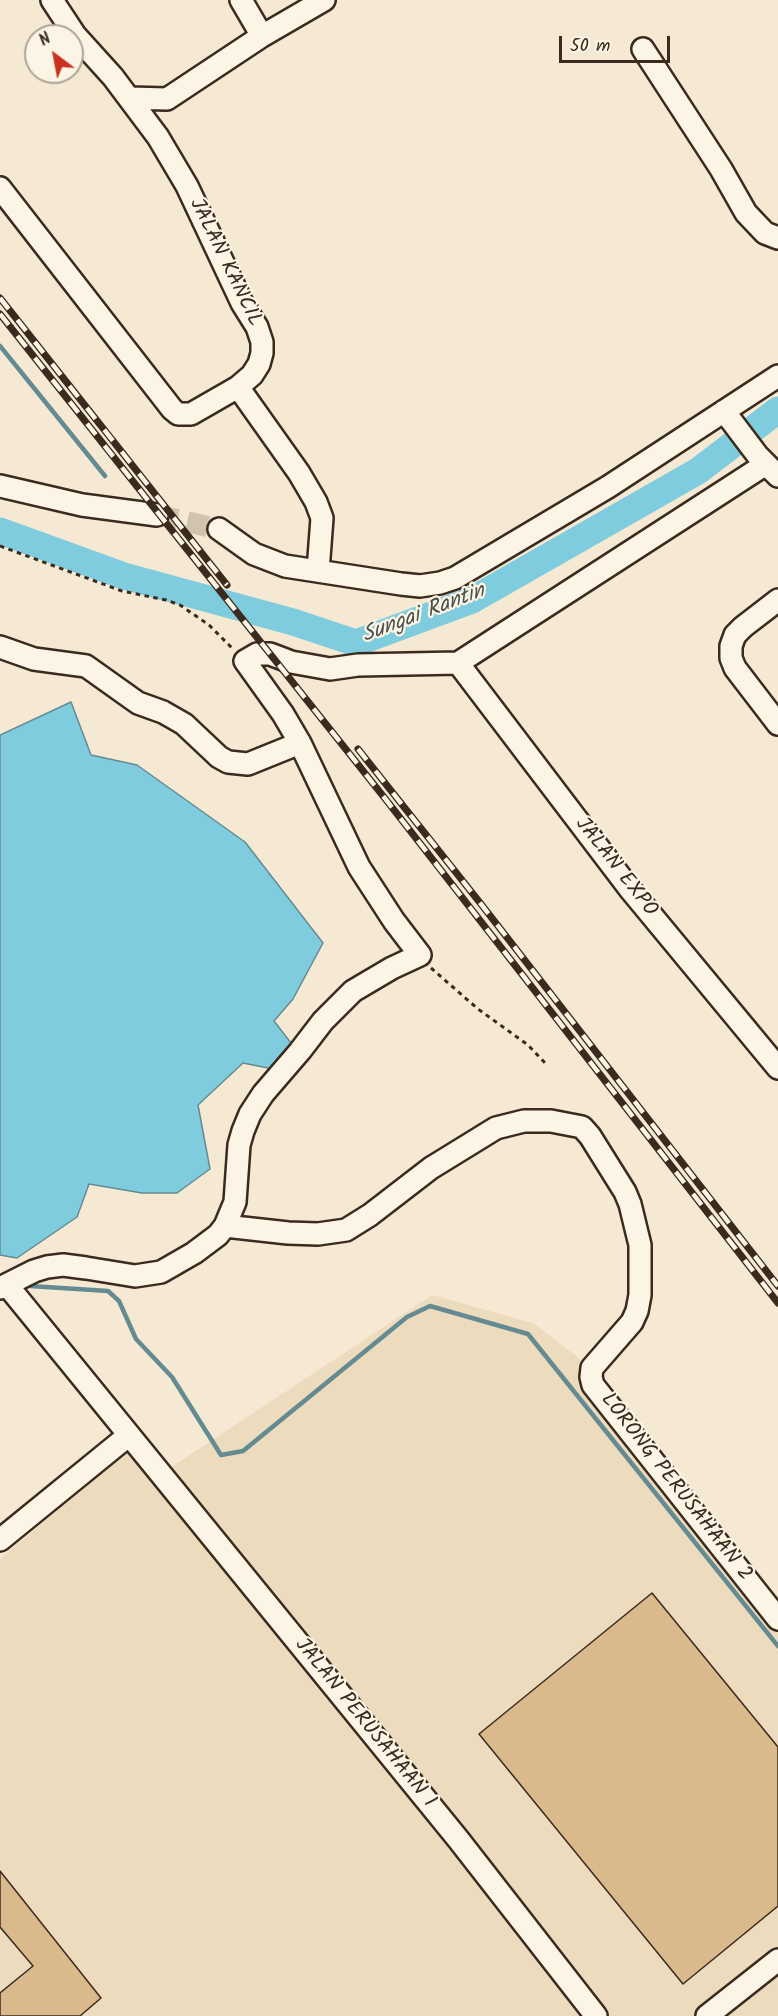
<!DOCTYPE html>
<html>
<head>
<meta charset="utf-8">
<style>
	body { margin:0 }
	#map { position:relative; width:778px; height:2016px; overflow:hidden; background:#f5e9d3; font-family:Kalam,sans-serif }
	canvas { display:block }
	.north { position:absolute; left:24px; top:24px; width:60px; height:60px; box-sizing:border-box; background:#fcf5e5; border:2px solid #afa495; border-radius:50%; rotate:328deg; font-size:16px; font-weight:700; line-height:24px; text-align:center; color:#3b2a1e }
	.north::after { content:''; display:block; margin:auto; width:21px; height:27px; background:#c8321e; clip-path:polygon(50% 0,100% 100%,50% 72%,0 100%) }
	.scale { position:absolute; left:559px; top:36px; width:111px; height:27px; box-sizing:border-box; border:3px solid #3b2a1e; border-top:0; padding-left:8px; font-size:18px; line-height:21px; white-space:nowrap; color:#3b2a1e; -webkit-text-stroke:4px #fcf5e5; paint-order:stroke }
</style>
</head>
<body>
<div id="map">
<canvas width="778" height="2016"></canvas>
<div class="north">N</div>
<div class="scale">50 m</div>
</div>
<script>
const context = document.querySelector('canvas').getContext('2d');
context.lineJoin = 'round';
function paint(path, color) { context.fillStyle = color; context.fill(path, 'evenodd'); }
const toPath = rows => new Path2D(rows.map(r => 'M' + r).join(''));
function stroke(path, color, width, dash) { context.strokeStyle = color; context.lineWidth = width; context.lineCap = dash ? 'butt' : 'round'; context.setLineDash(dash || []); context.stroke(path); }
function write(font, color, halo, rows, align = 'center') {
  context.font = font + ' Kalam,sans-serif'; context.lineWidth = 4.5; context.setLineDash([]); context.textBaseline = 'middle'; context.strokeStyle = halo; context.fillStyle = color; for (const [text, x, y, turn = 0] of rows) {
    context.save(); context.translate(x, y); context.rotate((+turn || 0) * Math.PI / 180); context.textAlign = isNaN(turn) ? turn : align; if (halo) context.strokeText(text, 0, 0); context.fillText(text, 0, 0); context.restore();
  }
}
const built = toPath([
	[432,1295,533,1323,596,1371,778,1600,778,2016,0,2016,0,1559,139,1441,167,1470]
]);
const water = toPath([
	[71,702,91,755,137,765,245,842,323,943,293,999,274,1021,291,1043,273,1069,243,1063,198,1105,210,1169,177,1193,142,1193,89,1184,77,1217,17,1258,0,1255,0,735,71,702]
]);
const stream = toPath([
	[0,346,105,476],
	[30,1286,108,1291,119,1301,136,1339,172,1377,221,1455,243,1451,407,1317,430,1306,528,1334,778,1646]
]);
const river = toPath([
	[0,531,124,576,293,622,356,643,472,600,698,471,778,410]
]);
const building = toPath([
	[652,1593,778,1747,778,1906,683,1984,479,1734,652,1593],
	[0,1871,101,1998,80,2016,0,2016,0,1993,33,1966,0,1927,0,1871]
]);
const minorTunnel = toPath([
	[157,515,219,529]
]);
const path = toPath([
	[0,546,122,591,166,600,180,605,209,625,233,649],
	[431,968,478,1009,528,1045,545,1063]
]);
const minor = toPath([
	[52,0,75,35,113,77,158,137,187,186,242,303,257,327,262,342,262,353,259,364,252,375,238,387,299,473,316,502,322,518,318,571],
	[241,0,262,36],
	[643,49,721,169,746,213,765,233,778,238],
	[129,98,167,99,262,36,324,0],
	[0,188,172,409,178,414,191,414,238,387],
	[724,411,758,456,778,476],
	[0,486,82,505,157,515],
	[219,529,254,554,285,566,401,584,420,586,440,583,455,578,608,487,778,376],
	[778,600,743,627,735,635,731,646,731,658,735,668,778,724],
	[0,647,34,659,86,666,138,703,163,712,184,724,219,757,228,762,248,764,300,743],
	[458,663,629,888,778,1068],
	[225,1226,288,1233,318,1234,346,1230,370,1215,431,1168,496,1128,524,1121,551,1121,582,1127,590,1136,625,1192,630,1204,640,1245,640,1295,637,1311,632,1322,592,1368,591,1377,593,1385,778,1619],
	[7,1285,458,1839,596,2016],
	[0,1288,34,1271,47,1267,63,1265,86,1268,135,1276,161,1272,194,1253,218,1235,225,1226,235,1202,239,1145,243,1131,250,1114,263,1094,300,1051,323,1021,353,991,392,968,420,955,394,921,359,867,300,743,283,714,245,661,257,654,270,654,291,662,330,669,358,665,458,663,766,464],
	[0,1540,129,1435],
	[707,2016,778,1960]
]);
const rail = toPath([
	[0,298,227,585],
	[0,314,387,801,778,1303],
	[358,749,481,904,778,1286]
]);
const streetNames = [
	["JALAN KANCIL",224,263,64],
	["JALAN EXPO",615,868,52],
	["LORONG PERUSAHAAN 2",675,1488,52],
	["JALAN PERUSAHAAN 1",364,1724,51]
];
const waterNames = [
	["Sungai Rantin",424,615,-21]
];
paint(built, '#eddbbe');
paint(water, '#80ccdf');
stroke(water, '#648b92', 1.5);
stroke(stream, '#648b92', 4.5);
stroke(river, '#80ccdf', 27);
paint(building, '#daba8d');
stroke(building, '#3b2a1e', 1.5);
stroke(minorTunnel, '#d0c3af', 21, [21, 10]);
stroke(minor, '#3b2a1e', 26);
stroke(path, '#3b2a1e', 3, [4.5, 4.5]);
stroke(minor, '#fcf5e5', 21);
stroke(rail, '#3b2a1e', 7);
stroke(rail, '#fcf5e5', 4.5, [14]);
write('21px', '#3b2a1e', '#fcf5e5', streetNames);
write('italic 22px', '#4c524e', '#fcf5e5', waterNames);
</script>
</body>
</html>
